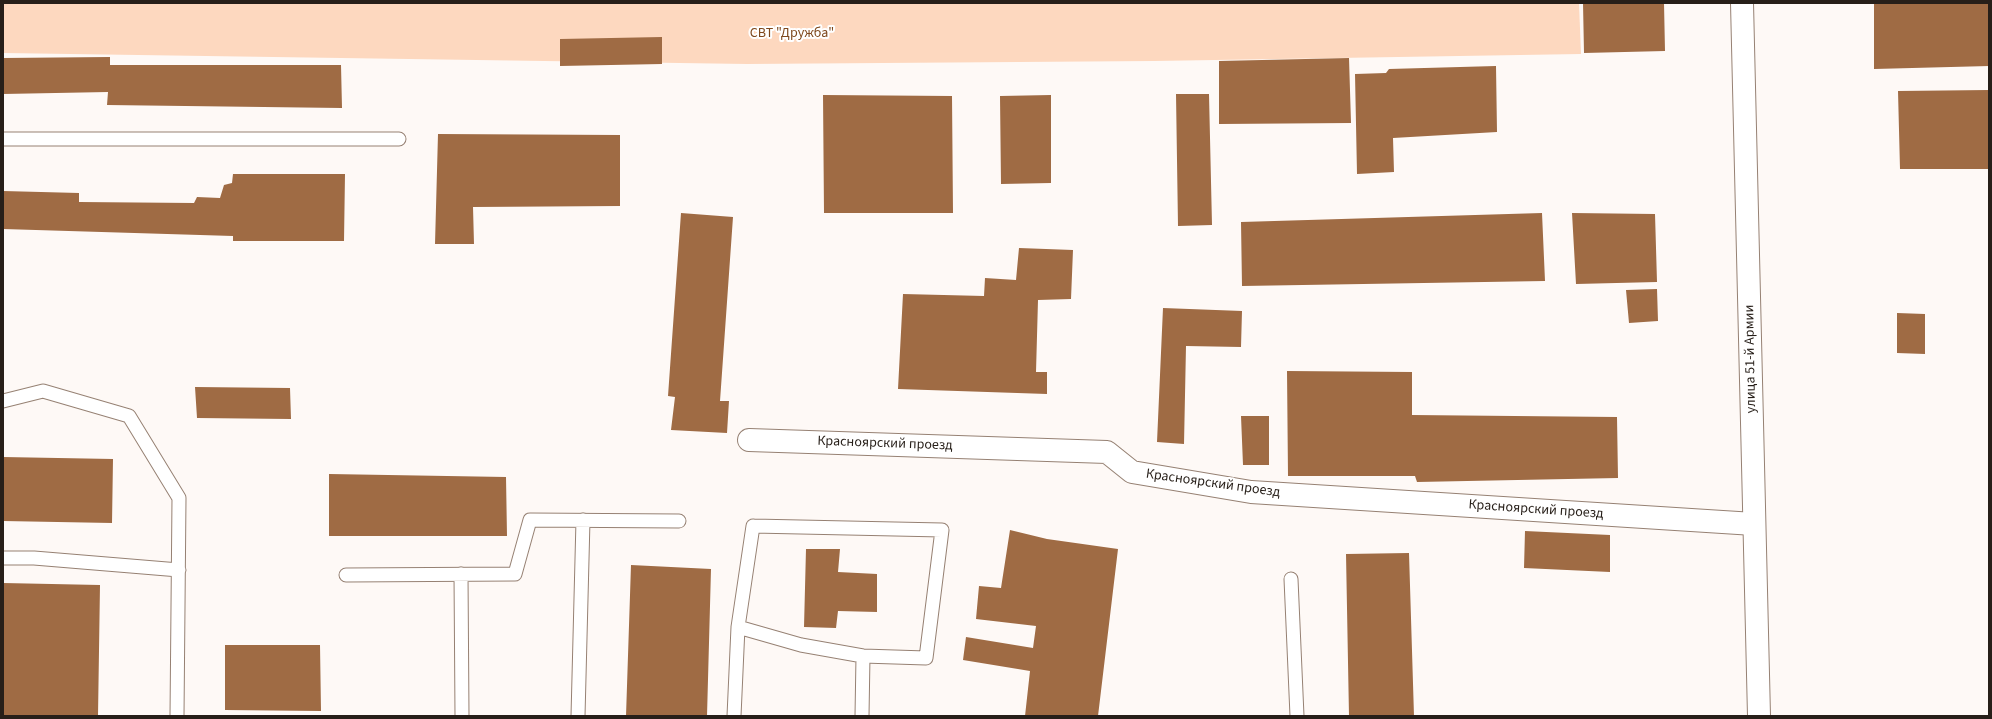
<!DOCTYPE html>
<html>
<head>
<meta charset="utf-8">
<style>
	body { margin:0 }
	#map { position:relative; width:1992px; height:719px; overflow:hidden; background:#fef9f6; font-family:"Source Sans 3",sans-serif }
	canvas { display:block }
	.frame { position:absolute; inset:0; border:4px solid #271f19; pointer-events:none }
</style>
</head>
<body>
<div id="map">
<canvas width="1992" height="719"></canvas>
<div class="frame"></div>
</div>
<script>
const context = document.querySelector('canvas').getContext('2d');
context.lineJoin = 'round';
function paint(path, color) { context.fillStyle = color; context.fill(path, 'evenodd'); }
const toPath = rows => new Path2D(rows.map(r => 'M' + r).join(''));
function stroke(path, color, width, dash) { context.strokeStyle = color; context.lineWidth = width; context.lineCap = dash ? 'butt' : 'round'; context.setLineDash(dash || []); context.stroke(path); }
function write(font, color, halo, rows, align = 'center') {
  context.font = font + ' "Source Sans 3",sans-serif'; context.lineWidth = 4; context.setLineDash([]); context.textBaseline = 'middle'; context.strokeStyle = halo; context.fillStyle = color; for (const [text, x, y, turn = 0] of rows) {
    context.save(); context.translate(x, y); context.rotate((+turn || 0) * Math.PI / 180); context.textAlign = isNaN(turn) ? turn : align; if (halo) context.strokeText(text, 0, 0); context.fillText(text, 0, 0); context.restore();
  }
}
const green = toPath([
	[3,3,1579,3,1581,54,1154,61,747,64,3,53]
]);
const building = toPath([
	[1583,3,1664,3,1665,51,1584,53],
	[1874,3,1989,3,1989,66,1874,69],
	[662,37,662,64,560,66,560,39],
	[110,57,110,65,341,65,342,108,107,105,108,92,3,94,3,58],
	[1349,58,1351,123,1219,124,1219,61],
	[1496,66,1497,132,1393,138,1394,172,1357,174,1355,74,1386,73,1389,69],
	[1989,90,1989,169,1900,169,1898,91],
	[1176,94,1209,94,1212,225,1178,226],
	[823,95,952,96,953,213,824,213],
	[1051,95,1051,183,1001,184,1000,96],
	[438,134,620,135,620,206,473,207,474,244,435,244],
	[233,174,345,174,344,241,233,241,233,236,3,229,3,191,79,193,79,202,194,203,197,197,220,198,224,185,232,183],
	[681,213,733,217,720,401,729,401,727,433,671,430,675,397,668,396],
	[1542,213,1545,281,1242,286,1241,222],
	[1572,213,1655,214,1657,282,1576,284],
	[1019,248,1073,250,1071,299,1038,300,1036,372,1047,372,1047,394,898,389,903,294,984,296,985,278,1016,280],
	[1657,289,1658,321,1629,323,1626,290],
	[1163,308,1242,311,1241,347,1186,346,1184,444,1157,442],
	[1897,313,1925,314,1925,354,1897,353],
	[1287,371,1412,372,1412,415,1617,417,1618,478,1417,482,1415,476,1288,476],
	[195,387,290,388,291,419,197,418],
	[1241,416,1269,416,1269,465,1243,465],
	[3,457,113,459,112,523,3,521],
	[329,474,506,477,507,536,329,536],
	[1010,530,1047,539,1118,549,1098,716,1025,716,1030,671,963,660,966,637,1033,648,1036,626,976,619,979,586,1001,588],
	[1525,531,1610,535,1610,572,1524,568],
	[806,549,840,549,838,572,877,574,877,612,838,611,836,628,804,627],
	[1409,553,1414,716,1349,716,1346,554],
	[631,565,711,569,707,716,626,716],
	[3,583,100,585,98,716,3,716],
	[225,645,320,645,321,711,225,710]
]);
const lane = toPath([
	[3,139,399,139],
	[3,401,43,391,129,416,179,498,177,716],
	[753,526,942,530,926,658,863,656,801,645,738,627,753,526],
	[3,558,34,558,179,570],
	[461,574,462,716],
	[346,575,515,574,530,520,679,521],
	[1291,579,1297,716],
	[578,716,583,520],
	[734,716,738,627],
	[862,716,863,656]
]);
const street = toPath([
	[749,440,1107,452,1132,472,1251,492,1754,524]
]);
const secondary = toPath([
	[1742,3,1759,716]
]);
const parkNames = [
	["СВТ \"Дружба\"",792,34]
];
const streetNames = [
	["улица 51-й Армии",1751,359,-91],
	["Красноярский проезд",885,444,2],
	["Красноярский проезд",1213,484,8],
	["Красноярский проезд",1536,510,4]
];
paint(green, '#fdd8bf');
paint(building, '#9f6b44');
stroke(lane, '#968173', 15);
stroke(street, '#968173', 24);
stroke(secondary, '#968173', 24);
stroke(lane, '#fff', 13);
stroke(street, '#fff', 22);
stroke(secondary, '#fff', 22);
write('14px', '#7e481c', '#fff', parkNames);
write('14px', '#271f19', '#fff', streetNames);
</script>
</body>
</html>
